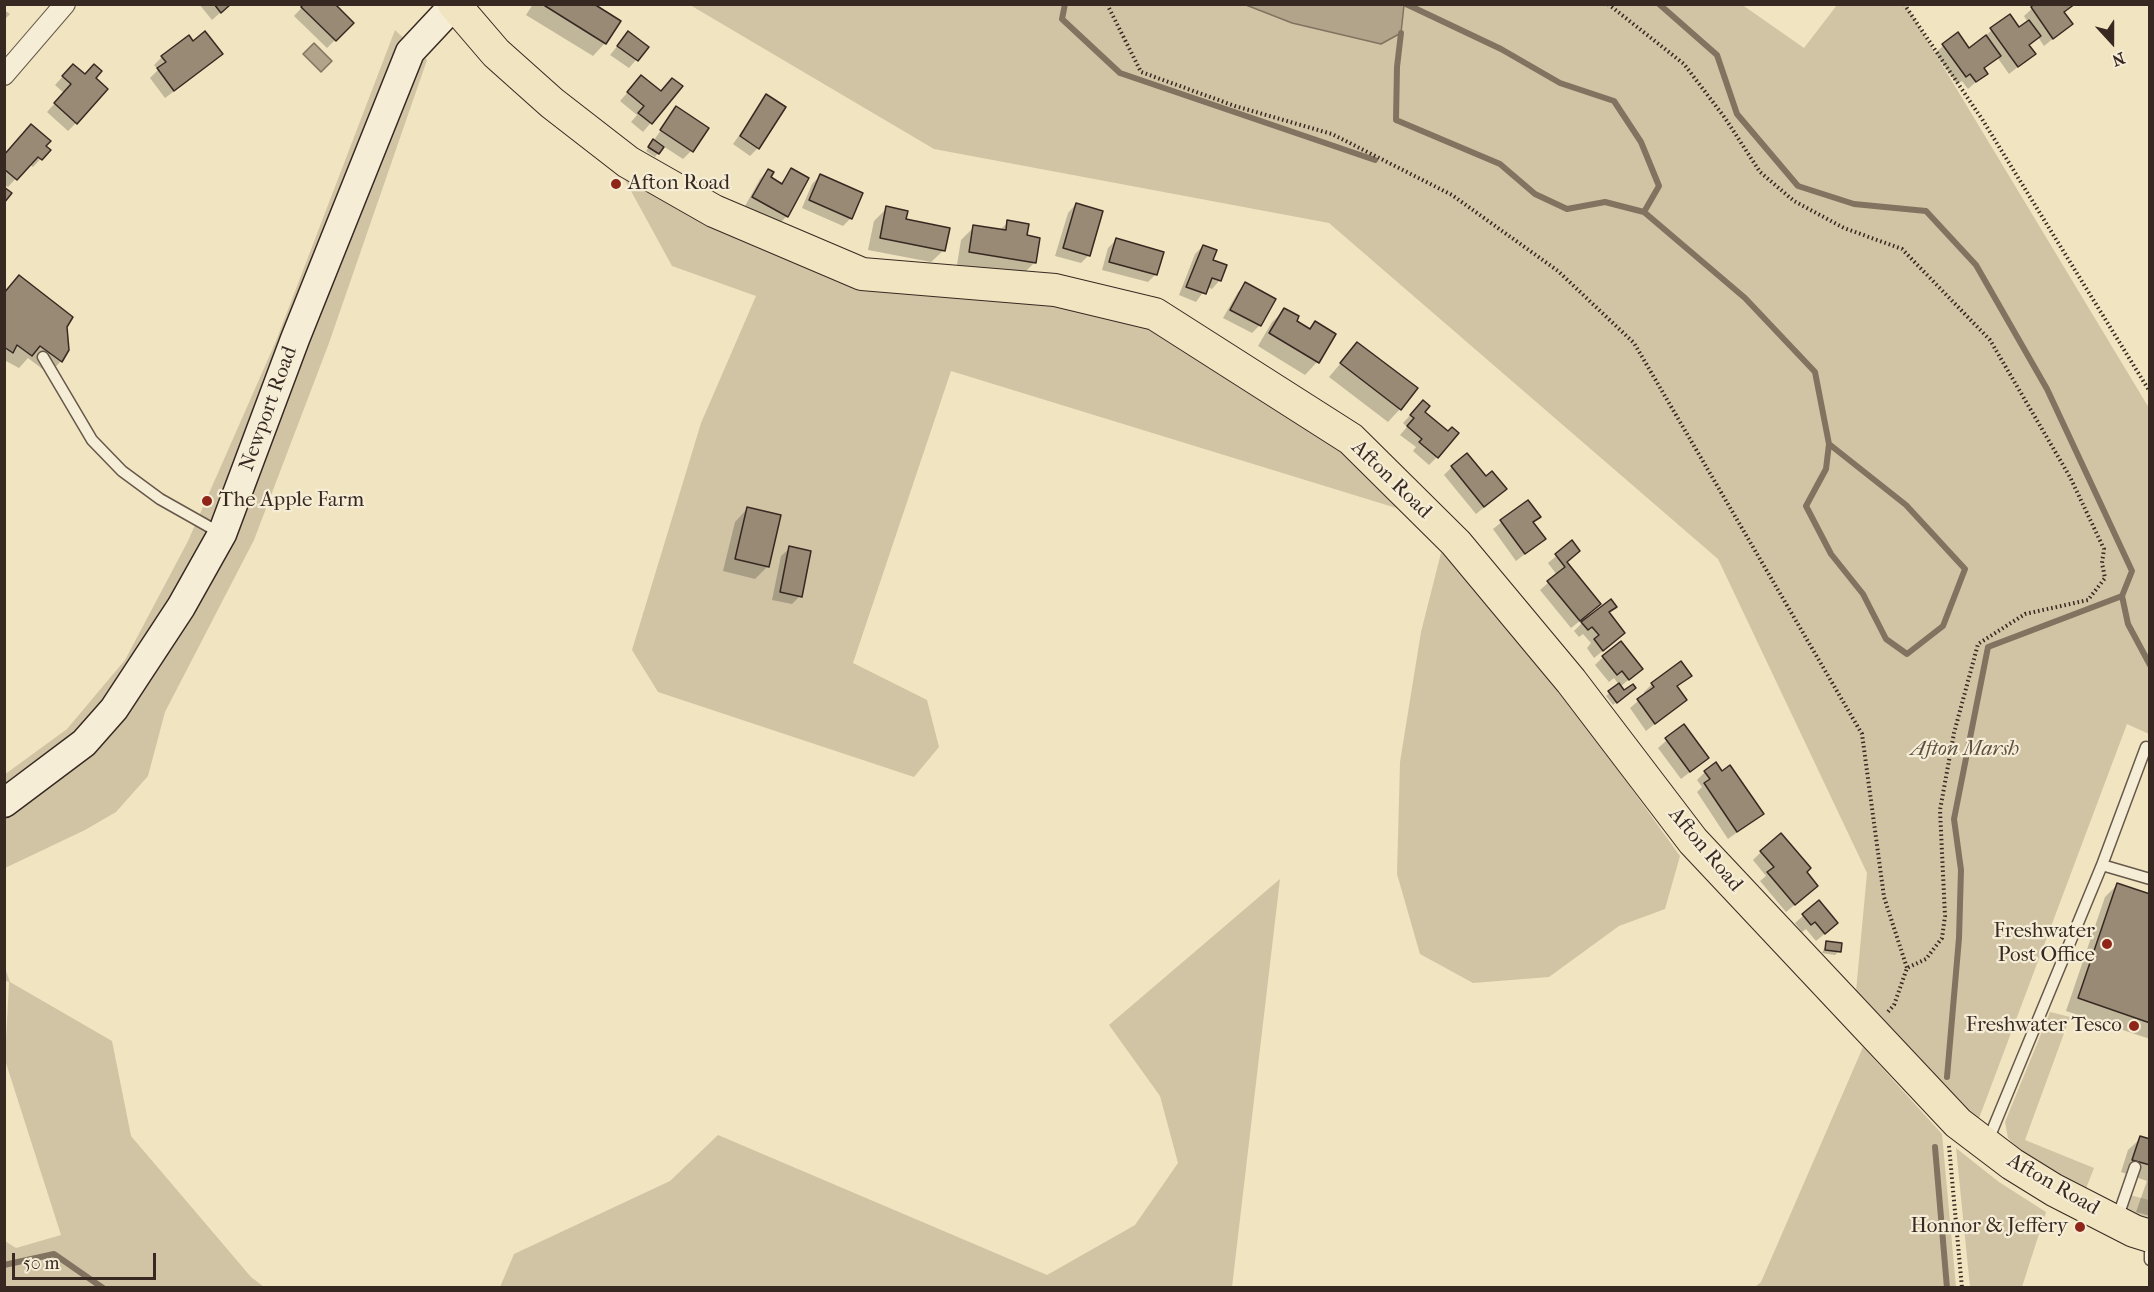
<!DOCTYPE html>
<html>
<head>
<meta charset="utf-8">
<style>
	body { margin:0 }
	#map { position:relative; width:2154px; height:1292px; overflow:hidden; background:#f1e4c0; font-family:"IM FELL French Canon",serif }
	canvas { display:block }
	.frame { position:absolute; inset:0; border:6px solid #372922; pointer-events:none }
	.north { position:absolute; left:2082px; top:12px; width:60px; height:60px; -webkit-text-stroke:4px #f6edd6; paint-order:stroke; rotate:159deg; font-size:16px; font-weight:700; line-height:24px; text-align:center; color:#372922 }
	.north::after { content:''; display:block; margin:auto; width:21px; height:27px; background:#372922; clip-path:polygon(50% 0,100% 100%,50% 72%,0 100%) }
	.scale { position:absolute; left:12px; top:1253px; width:144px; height:27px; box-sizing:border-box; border:3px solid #372922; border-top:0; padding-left:8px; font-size:18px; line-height:21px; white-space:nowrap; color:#372922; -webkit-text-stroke:4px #f6edd6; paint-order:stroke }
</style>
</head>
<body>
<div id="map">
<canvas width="2154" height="1292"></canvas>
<div class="frame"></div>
<div class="north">N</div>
<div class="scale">50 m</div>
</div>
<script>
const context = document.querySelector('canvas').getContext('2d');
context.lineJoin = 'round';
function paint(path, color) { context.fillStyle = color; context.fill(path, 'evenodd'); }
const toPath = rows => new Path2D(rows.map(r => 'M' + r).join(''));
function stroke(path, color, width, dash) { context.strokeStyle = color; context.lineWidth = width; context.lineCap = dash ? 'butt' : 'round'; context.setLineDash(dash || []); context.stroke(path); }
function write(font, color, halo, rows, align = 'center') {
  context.font = font + ' "IM FELL French Canon",serif'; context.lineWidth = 4.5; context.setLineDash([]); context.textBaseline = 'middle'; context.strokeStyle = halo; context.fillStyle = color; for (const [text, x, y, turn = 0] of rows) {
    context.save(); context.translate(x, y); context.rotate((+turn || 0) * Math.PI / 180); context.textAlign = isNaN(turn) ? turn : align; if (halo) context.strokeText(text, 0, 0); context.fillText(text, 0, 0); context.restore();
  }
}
const green = toPath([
	[1741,4,1804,48,1837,5,1906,5,2149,408,2149,734,2127,724,1978,1121,1855,1002,1867,873,1718,559,1329,223,934,149,690,5,1246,5,1292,23,1381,44,1401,33,1404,5],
	[395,30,427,60,329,343,254,540,165,712,148,776,116,812,85,830,5,868,4,775,67,729,125,660,188,541,276,341],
	[619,169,858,287,1053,305,1154,326,1343,444,1406,511,951,371,853,663,927,700,939,747,914,777,658,692,632,650,701,423,756,296,672,266],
	[1442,549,1557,685,1680,856,1665,909,1619,926,1549,977,1473,983,1420,954,1397,874,1400,762,1421,632],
	[1280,879,1232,1287,500,1287,514,1254,670,1181,718,1135,1047,1275,1135,1225,1178,1163,1160,1096,1109,1025],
	[4,965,10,982,112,1041,131,1136,251,1277,264,1287,5,1287,5,1241,16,1248,61,1235,5,1060,9,982,5,981],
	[2050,1012,2070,1017,2025,1140,2094,1168,2085,1191,2028,1159,2008,1138,2005,1122],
	[1863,1047,1942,1134,1956,1287,1755,1287,1761,1282],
	[1956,1148,1999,1182,2046,1212,2022,1287,1970,1287],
	[2130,1195,2149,1200,2149,1222,2123,1212]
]);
const water = toPath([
	[1246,5,1404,5,1401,33,1381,44,1292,23,1246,5],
	[314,43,332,61,321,72,303,54,314,43]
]);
const shadow = toPath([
	[199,4,230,4,212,20],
	[305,4,352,23,327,48,294,16],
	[533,4,591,4,605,43,593,56,526,15],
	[2037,4,2074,4,2064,13,2071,24,2044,46,2038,37,2028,46,2034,54,2009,74,1997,57,1983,69,1986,73,1968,89,1962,81,1957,84,1935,53,1957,34,1968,50,2009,16,2019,29,2028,23,2024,16],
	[4,10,10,14,4,20],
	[628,33,647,47,629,68,610,55],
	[193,43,213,62,165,98,150,78,158,70,154,65,162,57],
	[65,74,94,78,76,123,68,131,47,112,64,93,55,85],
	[634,85,660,93,681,87,643,132,631,122,637,115,620,101],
	[767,96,758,148,750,156,733,144],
	[677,108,691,151,683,159,663,146,655,157,646,151],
	[44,146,49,150,33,167,29,164,8,187,4,184,4,155],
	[768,170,769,178,780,184,791,170,787,216,779,224,745,206,760,179],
	[820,176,851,218,843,226,802,208,812,184],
	[1076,204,1089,255,1081,263,1055,256,1068,213],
	[887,208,905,220,944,250,931,262,868,250,874,221],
	[1008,222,1026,237,1035,262,1022,275,957,265,961,240,974,227,999,231],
	[1116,240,1156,274,1148,282,1102,270,1108,248],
	[1203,246,1220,280,1212,289,1207,287,1196,302,1179,295,1195,254],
	[19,277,66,327,61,361,49,374,28,358,19,368,4,360,4,292],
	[1246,284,1274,299,1260,325,1252,333,1223,318,1238,292],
	[1285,310,1295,321,1309,330,1315,323,1334,334,1317,362,1305,375,1258,346,1272,322],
	[1357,344,1400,409,1388,422,1329,377],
	[1415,410,1423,412,1437,457,1429,465,1413,451,1416,447,1400,435,1407,427,1403,423],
	[1452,467,1497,497,1476,514,1444,475],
	[1527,502,1539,517,1532,523,1544,539,1516,561,1493,529],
	[747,509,768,566,755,579,723,571,735,522],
	[1572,543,1565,562,1591,612,1571,628,1540,590,1557,575,1548,563],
	[790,548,800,596,792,604,772,600,781,556],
	[1615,607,1608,613,1615,641,1594,658,1587,648,1591,643,1583,634,1579,637,1574,631,1582,623],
	[1603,657,1641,669,1620,687,1624,692,1631,691,1613,705,1606,696,1619,685,1614,678,1609,682,1595,665],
	[1681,663,1690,675,1676,688,1685,700,1646,731,1630,708,1645,695,1644,692,1652,684],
	[1683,726,1699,765,1681,779,1658,748],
	[1705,772,1762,814,1728,839,1697,792,1702,787,1697,780],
	[1761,852,1805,872,1808,894,1786,912,1760,881,1766,876,1753,860],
	[2118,884,2150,895,2150,1039,2066,1011,2105,897],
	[1819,902,1828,931,1816,941,1806,929,1802,932,1795,923],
	[1827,943,1839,951,1835,955,1822,953],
	[2141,1138,2150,1141,2150,1216,2136,1212,2147,1181,2121,1172,2128,1150]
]);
const stream = toPath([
	[1065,4,1062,19,1120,73,1375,160],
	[1406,4,1501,49,1560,83,1614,101,1641,142,1659,186,1644,212],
	[1659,4,1717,55,1737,114,1798,186,1854,204,1926,211,1976,265,2047,389,2132,571,2122,596,1988,647,1954,819,1961,870,1959,938,1947,1077],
	[1401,33,1397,67,1396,120,1500,164,1535,194,1567,209,1605,202,1644,212,1745,298,1815,372,1829,444,1906,505,1965,569,1943,626,1907,654,1886,639,1863,594,1831,554,1806,506,1826,469,1829,444],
	[2122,596,2128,624,2150,665],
	[1935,1147,1947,1288],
	[4,1265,54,1254,103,1288]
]);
const building = toPath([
	[214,4,231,4,221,13,214,4],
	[303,4,335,4,354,23,336,41,301,7,303,4],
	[542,4,594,4,621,21,606,44,542,4],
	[2034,4,2075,4,2064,12,2073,24,2053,39,2031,7,2034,4],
	[2010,14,2019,27,2029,20,2041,36,2029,45,2036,54,2018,67,1990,28,2010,14],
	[205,31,223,54,174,91,157,68,166,62,161,56,189,35,193,41,205,31],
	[628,31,649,47,638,61,617,46,628,31],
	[1958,32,1969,48,1986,35,2001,56,1984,68,1988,74,1976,82,1970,74,1966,77,1942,44,1958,32],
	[73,64,85,74,94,64,102,71,96,78,108,89,77,124,54,103,71,84,62,76,73,64],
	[641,75,661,91,672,78,683,86,652,124,638,113,644,106,627,92,641,75],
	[766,94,786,107,759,149,740,136,766,94],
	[676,106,709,128,693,152,660,130,676,106],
	[31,124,51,141,46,146,51,150,42,160,38,157,17,180,4,169,4,155,31,124],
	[653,139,664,147,659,154,648,147,653,139],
	[791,168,809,178,788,217,752,197,768,169,774,172,771,177,782,184,791,168],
	[820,174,863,193,852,219,809,200,820,174],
	[4,187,12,193,4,203,4,187],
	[1076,203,1103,211,1090,256,1063,248,1076,203],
	[886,206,908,211,906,219,950,228,945,251,880,238,886,206],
	[1007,220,1029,224,1027,235,1040,238,1036,263,969,252,973,225,1006,230,1007,220],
	[1116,238,1164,252,1157,275,1109,262,1116,238],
	[1203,245,1217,250,1213,260,1227,265,1221,281,1212,278,1206,294,1186,287,1203,245],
	[19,275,73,317,67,327,69,350,62,362,40,346,32,356,17,345,13,353,4,347,4,293,19,275],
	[1245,282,1276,299,1261,326,1230,310,1245,282],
	[1284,308,1299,316,1297,321,1310,329,1315,321,1336,334,1319,363,1269,333,1284,308],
	[1357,342,1418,388,1401,410,1340,363,1357,342],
	[1423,400,1430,406,1425,412,1448,431,1452,427,1459,433,1438,458,1419,442,1422,439,1407,426,1414,418,1410,415,1423,400],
	[1467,453,1486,476,1492,471,1507,489,1484,507,1451,466,1467,453],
	[1528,500,1541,517,1533,522,1546,539,1525,554,1500,520,1528,500],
	[747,507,781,515,769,567,735,559,747,507],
	[1572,540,1580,551,1567,562,1601,604,1580,621,1547,581,1565,567,1555,554,1572,540],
	[789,546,811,551,802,597,780,592,789,546],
	[1611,599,1617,607,1609,612,1625,633,1603,651,1594,639,1599,635,1592,627,1588,630,1581,622,1611,599],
	[1621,641,1643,669,1629,680,1622,671,1617,675,1602,656,1621,641],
	[1681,661,1692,676,1677,686,1687,700,1655,724,1637,699,1654,687,1651,683,1681,661],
	[1619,683,1624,690,1633,684,1636,688,1617,703,1608,691,1619,683],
	[1684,724,1709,758,1690,772,1665,738,1684,724],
	[1716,762,1722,771,1730,765,1764,814,1737,832,1704,783,1710,779,1704,771,1716,762],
	[1781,833,1811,868,1807,872,1818,886,1795,905,1767,872,1774,867,1760,851,1781,833],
	[2117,883,2150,894,2150,1023,2078,998,2117,883],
	[1819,900,1838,923,1825,934,1815,922,1811,925,1802,914,1819,900],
	[1826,941,1842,943,1841,952,1825,950,1826,941],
	[2140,1136,2150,1139,2150,1165,2132,1160,2140,1136]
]);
const path = toPath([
	[1107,4,1141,72,1235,106,1332,134,1452,195,1558,271,1634,343,1862,734,1884,897,1907,968],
	[1608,4,1684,64,1725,118,1760,172,1794,201,1844,228,1902,249,1990,340,2070,477,2104,549,2102,563,2105,578,2088,600,2025,614,1978,644,1954,733,1940,810,1945,916,1942,938,1926,959,1907,968,1894,1005,1887,1013],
	[1904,4,1982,119,2150,392],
	[1949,1146,1962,1288]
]);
const lane = toPath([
	[43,357,92,440,122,471,160,499,222,534],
	[2102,865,2146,747],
	[1987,1143,2102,865,2150,879],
	[2117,1219,2135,1167],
	[2150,1253,2150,1260]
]);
const street = toPath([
	[4,75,65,4]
]);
const secondary = toPath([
	[4,803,84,743,114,709,181,607,222,534,295,339,410,52,454,5]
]);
const primary = toPath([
	[454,4,496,53,552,103,628,162,714,211,862,274,1055,290,1155,314,1351,439,1456,543,1571,681,1693,841,1958,1123,2012,1164,2054,1190,2134,1231,2150,1236]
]);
const markers = [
	[616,184,6,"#8f2418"],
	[207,501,6,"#8f2418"],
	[2107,944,6,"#8f2418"],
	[2134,1026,6,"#8f2418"],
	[2080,1227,6,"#8f2418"]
];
const poiNames = [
	["Afton Road",628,184,"left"],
	["The Apple Farm",219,501,"left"],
	["Freshwater",2095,932],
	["Post Office",2095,956],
	["Freshwater Tesco",2122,1026],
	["Honnor & Jeffery",2068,1227]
];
const streetNames = [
	["Newport Road",269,409,-70],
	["Afton Road",1391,480,44],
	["Afton Road",1705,850,50],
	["Afton Road",2053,1185,30]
];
const parkNames = [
	["Afton Marsh",1965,750]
];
paint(green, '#d1c4a5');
paint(water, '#b2a48a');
stroke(water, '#817360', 1.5);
paint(shadow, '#0003');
stroke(stream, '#817360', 6);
paint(building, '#988a74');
stroke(building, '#372922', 1.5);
stroke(lane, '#66584a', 13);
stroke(street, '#66584a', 22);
stroke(secondary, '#372922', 31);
stroke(primary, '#372922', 34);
stroke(path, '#372922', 4, [1.5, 3]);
stroke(lane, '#f6edd6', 10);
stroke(street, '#f6edd6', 20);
stroke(secondary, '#f6edd6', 28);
stroke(primary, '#f1e4c0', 32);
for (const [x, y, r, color] of markers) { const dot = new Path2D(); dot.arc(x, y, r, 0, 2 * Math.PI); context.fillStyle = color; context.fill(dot); stroke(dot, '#f6edd6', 2); }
write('21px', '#372922', '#f6edd6', poiNames, 'right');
write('21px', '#372922', '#f6edd6', streetNames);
write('italic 21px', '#5e5043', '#f6edd6', parkNames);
</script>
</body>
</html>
